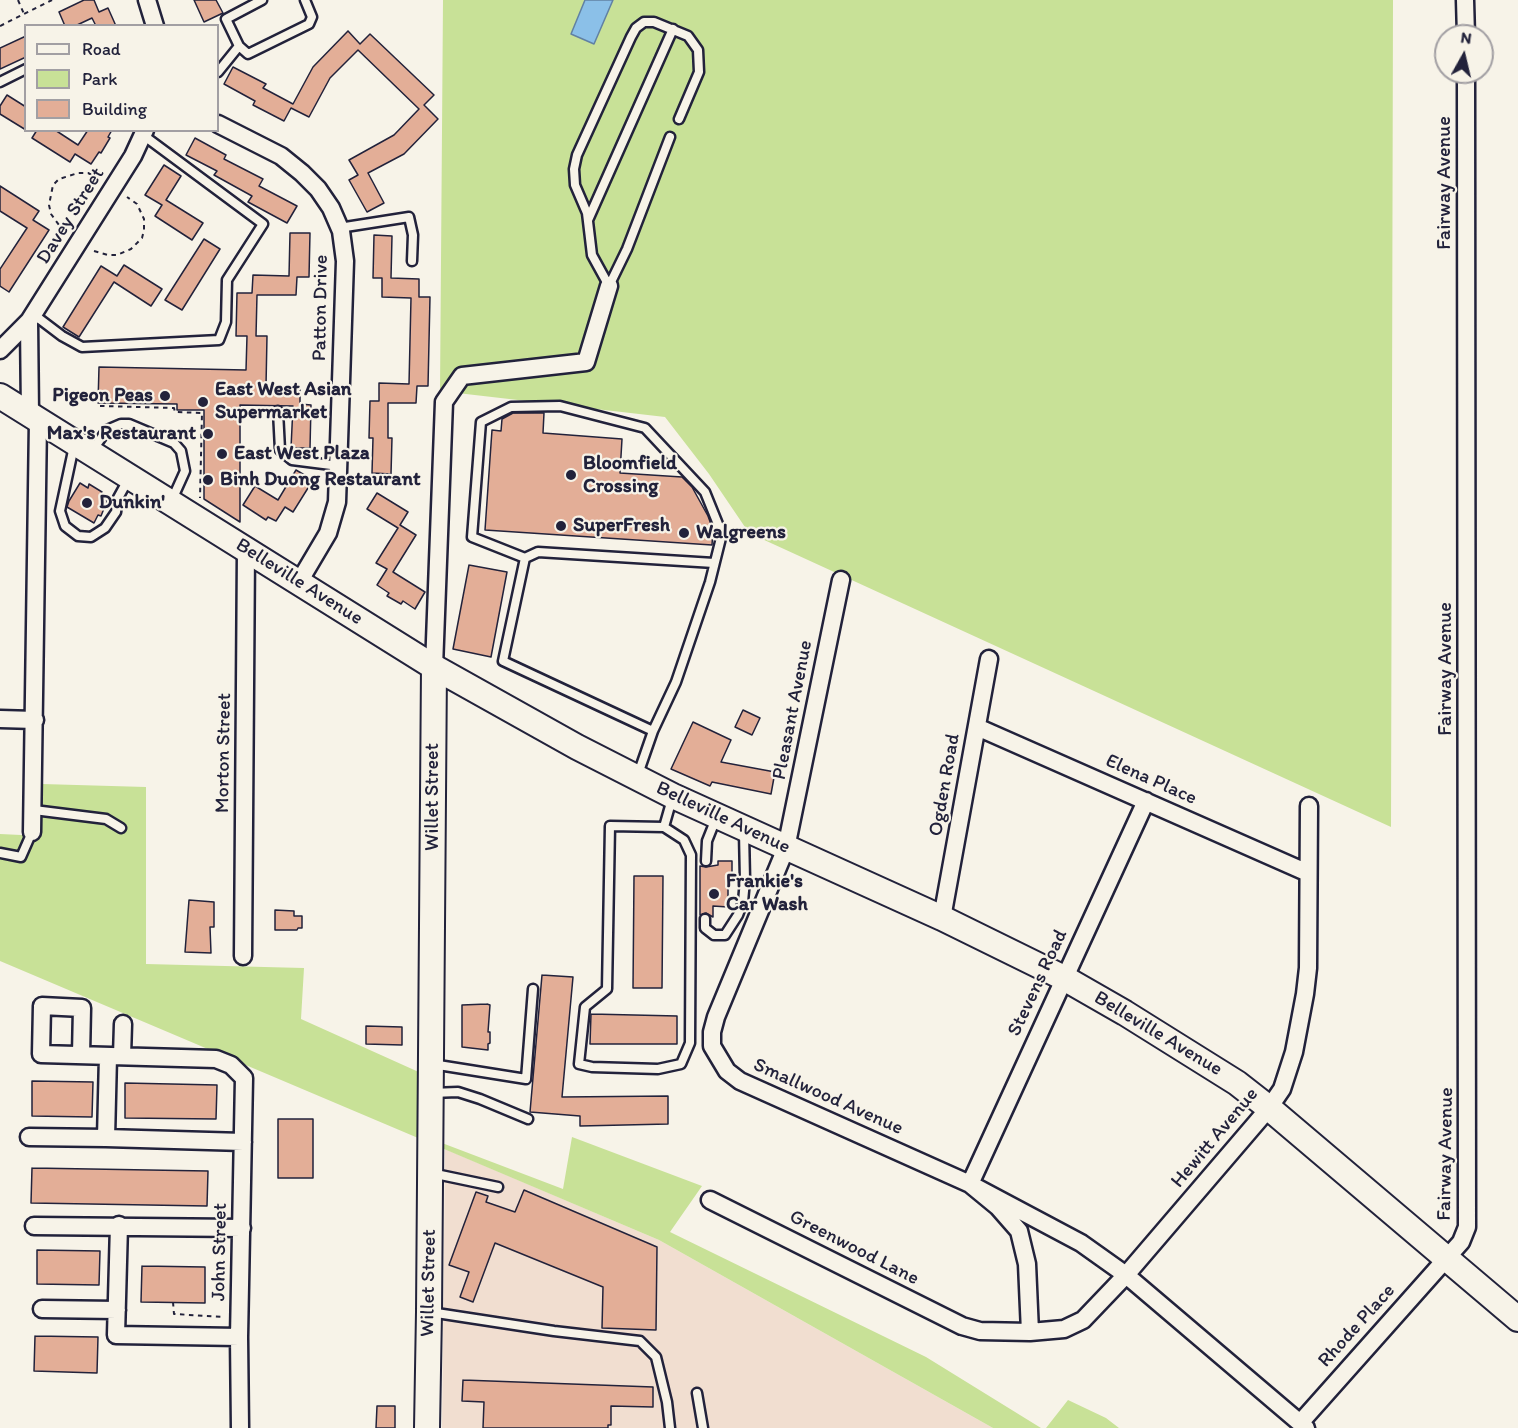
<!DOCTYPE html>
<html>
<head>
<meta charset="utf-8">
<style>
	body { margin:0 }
	#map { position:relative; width:1518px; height:1428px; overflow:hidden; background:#f7f3e8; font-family:Itim,sans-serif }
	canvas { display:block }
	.legend { position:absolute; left:24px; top:24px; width:195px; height:108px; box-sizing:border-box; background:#f7f3e8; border:2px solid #a29fa3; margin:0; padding:8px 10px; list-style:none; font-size:18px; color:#22223b }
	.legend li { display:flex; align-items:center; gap:12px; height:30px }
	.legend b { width:30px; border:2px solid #a29fa3 }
	.north { position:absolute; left:1434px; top:24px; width:60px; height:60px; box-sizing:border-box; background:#f7f3e8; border:2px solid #a29fa3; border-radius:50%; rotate:8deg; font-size:16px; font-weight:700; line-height:24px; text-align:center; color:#22223b }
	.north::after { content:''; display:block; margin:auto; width:21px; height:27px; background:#22223b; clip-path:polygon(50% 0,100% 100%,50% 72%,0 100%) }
</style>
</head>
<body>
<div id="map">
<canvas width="1518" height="1428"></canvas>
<ul class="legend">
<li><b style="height:8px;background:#f7f3e8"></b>Road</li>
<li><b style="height:16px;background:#c8e197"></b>Park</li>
<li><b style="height:16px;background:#e3ae97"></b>Building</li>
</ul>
<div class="north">N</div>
</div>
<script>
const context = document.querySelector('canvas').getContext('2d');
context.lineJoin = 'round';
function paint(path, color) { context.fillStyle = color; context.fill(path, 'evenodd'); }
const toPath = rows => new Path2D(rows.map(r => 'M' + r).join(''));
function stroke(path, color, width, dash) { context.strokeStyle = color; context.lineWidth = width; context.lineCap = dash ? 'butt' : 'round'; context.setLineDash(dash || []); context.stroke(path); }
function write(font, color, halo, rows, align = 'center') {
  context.font = font + ' Itim,sans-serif'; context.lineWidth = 4.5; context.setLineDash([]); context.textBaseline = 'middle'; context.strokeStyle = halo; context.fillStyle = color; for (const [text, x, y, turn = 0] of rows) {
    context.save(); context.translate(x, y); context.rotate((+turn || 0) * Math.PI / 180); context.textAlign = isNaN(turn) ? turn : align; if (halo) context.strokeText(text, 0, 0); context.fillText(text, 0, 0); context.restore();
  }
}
const built = toPath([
	[445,1149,659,1240,993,1428,442,1428]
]);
const green = toPath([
	[443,0,1393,0,1391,827,749,533,709,474,665,417,440,391],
	[42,784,146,787,146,964,304,968,301,1019,432,1078,442,1143,563,1189,572,1137,702,1186,670,1232,926,1357,1041,1428,993,1428,659,1240,0,961,0,834,42,836],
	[1068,1400,1106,1418,1119,1428,1046,1428]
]);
const water = toPath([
	[585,0,613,0,594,44,571,34,585,0]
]);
const building = toPath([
	[84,0,94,0,99,12,108,8,116,26,96,26,92,18,75,26,65,26,59,12,84,0],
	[194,0,216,0,223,13,204,22,194,0],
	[348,31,360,44,370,34,434,95,424,105,438,119,404,154,368,173,384,203,367,212,349,180,358,175,349,160,394,135,419,109,358,50,330,78,309,117,291,108,284,121,253,105,255,101,224,84,233,67,266,84,263,88,293,104,313,67,348,31],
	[26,36,26,57,0,69,0,48,26,36],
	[7,95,26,107,26,130,0,114,0,106,7,95],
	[37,130,55,130,78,145,88,130,112,130,108,137,110,138,101,153,99,152,91,164,75,154,70,162,32,138,37,130],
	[195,138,226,155,224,159,263,179,259,186,297,206,287,223,248,202,252,196,214,175,217,171,186,155,195,138],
	[164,165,181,176,166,200,203,223,192,240,155,216,162,205,145,195,164,165],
	[0,186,39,211,33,220,49,230,9,292,0,286,0,269,27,228,0,211,0,186],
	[290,233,310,233,309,277,297,277,296,295,257,295,256,336,267,336,266,386,300,387,300,404,311,405,310,448,291,448,293,406,240,405,240,522,204,499,204,410,177,410,177,404,98,403,99,367,246,370,247,336,236,336,237,293,252,293,253,275,289,276,290,233],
	[374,235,392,236,391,278,419,279,419,297,430,297,428,386,417,386,416,403,388,403,388,438,392,438,391,474,372,473,373,438,369,438,370,401,379,401,379,383,409,384,411,298,382,297,382,278,373,278,374,235],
	[204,239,220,249,182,310,165,300,204,239],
	[124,265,162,289,151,306,114,282,79,337,63,327,101,266,117,276,124,265],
	[513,413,544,413,543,433,622,439,620,473,682,477,692,487,708,516,713,530,712,545,485,530,492,430,501,431,502,419,513,413],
	[296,470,313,480,293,512,285,507,276,521,268,517,266,520,243,505,255,486,278,500,296,470],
	[80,483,88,488,89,484,102,492,100,496,107,501,101,516,98,515,94,523,67,507,69,501,80,483],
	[377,493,408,512,400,525,416,535,393,572,425,592,415,609,403,601,401,604,387,596,389,593,377,585,387,569,376,563,398,528,367,509,377,493],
	[469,565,507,572,491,657,453,649,469,565],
	[743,710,760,718,752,735,735,727,743,710],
	[693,722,731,740,721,762,775,772,771,794,712,782,710,786,671,769,693,722],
	[718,861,732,861,732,882,728,882,728,907,713,906,713,917,706,913,700,915,700,866,706,867,718,865,718,861],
	[634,876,663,876,662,988,633,988,634,876],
	[189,900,214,902,214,927,210,927,211,953,185,952,189,900],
	[275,910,294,911,294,916,302,916,302,928,298,928,297,930,275,930,275,910],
	[542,975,573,977,562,1097,668,1096,668,1124,580,1126,580,1116,530,1112,542,975],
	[487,1004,490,1005,488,1032,490,1032,490,1043,488,1044,488,1050,462,1047,462,1005,487,1004],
	[591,1014,677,1016,677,1044,590,1044,591,1014],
	[366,1026,402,1027,402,1045,366,1044,366,1026],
	[32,1081,93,1082,92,1117,32,1116,32,1081],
	[125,1083,217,1085,216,1119,125,1118,125,1083],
	[278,1119,313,1119,313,1178,278,1178,278,1119],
	[32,1168,208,1171,207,1206,31,1203,32,1168],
	[524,1190,657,1247,656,1330,602,1328,603,1287,495,1243,473,1302,460,1297,469,1272,449,1265,476,1192,488,1196,486,1202,515,1212,524,1190],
	[37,1250,100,1251,99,1285,37,1284,37,1250],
	[142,1266,205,1267,205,1303,141,1302,142,1266],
	[35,1336,98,1337,97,1373,34,1371,35,1336],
	[463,1380,653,1387,653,1407,611,1406,611,1425,608,1425,608,1428,483,1428,484,1402,462,1401,463,1380],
	[377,1406,395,1406,395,1428,376,1428,377,1406]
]);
const path = toPath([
	[18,0,24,14],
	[0,26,52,0],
	[64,232,51,214,49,205,53,185,59,179,78,173,88,173,98,178],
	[94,251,108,255,117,255,131,249,142,238,144,230,144,219,137,204,127,197],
	[100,406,174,408,175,412,202,413,200,498],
	[173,1302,174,1314,224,1317]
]);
const lane = toPath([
	[262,0,226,19,239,46,248,54,309,24,312,17,305,0],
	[218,72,239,46],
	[0,82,26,69],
	[670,137,627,249,609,286,592,255,587,213,575,185,574,169,577,155,631,37,636,28,644,22,654,22,688,36,698,50,699,72,679,119],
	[588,220,673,29],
	[339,228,409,217,413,235,412,261],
	[33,314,62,336,82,347,219,340,226,322,227,280,263,224,143,135],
	[278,411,280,450,292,460,339,466],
	[74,446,60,511,65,526,78,536,91,537,105,528,116,512,118,498,129,478],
	[91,452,107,430,121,424,129,424,174,443,181,451,185,471,171,502],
	[525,558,538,552,714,563],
	[637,777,653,731,503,661,525,558,472,537,481,422,511,407,560,406,645,428,705,492,722,534,710,582,676,682,653,731],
	[34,810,106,819,121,828],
	[610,826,664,827,684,840,691,855,690,1043,681,1064,658,1069,592,1067,579,1064,585,1007,607,989,610,826],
	[664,827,672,799],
	[0,853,21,857,32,832],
	[706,861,707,841,717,816],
	[705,919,705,928,714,935,725,935,738,915,743,902,745,880,744,832],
	[432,1064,526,1079,533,989],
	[431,1093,458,1092,480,1099,528,1119],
	[431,1173,498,1187],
	[430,1312,554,1331,640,1341,656,1357,667,1402,670,1428],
	[697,1393,703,1428]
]);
const street = toPath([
	[147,0,155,26],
	[1465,0,1466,36],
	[218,124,281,156,302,173,318,189,331,208,341,231,345,261,337,502,328,533,299,582],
	[29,321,30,415],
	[0,350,29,321,133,156,145,130],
	[841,580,786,848,716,1017,712,1032,712,1046,727,1071,740,1081,970,1184,998,1207,1019,1231,1027,1264,1030,1332],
	[434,667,444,402,462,376,586,362,609,286],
	[0,719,35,720],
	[977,727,1308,873],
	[1146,801,970,1184,1081,1243,1126,1275,1306,1428],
	[32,832,38,421],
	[942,918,989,659],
	[243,956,246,550],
	[81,1055,82,1008,42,1006,41,1054,216,1059,231,1065,244,1078,239,1337,240,1428],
	[108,1056,106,1138,243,1142],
	[122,1056,123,1024],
	[29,1137,106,1138],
	[710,1200,962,1326,980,1331,1030,1332,1064,1329,1083,1320,1126,1275,1269,1108,1282,1089,1294,1052,1305,994,1308,968,1309,806],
	[119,1225,116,1335,239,1337],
	[34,1226,242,1228],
	[42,1309,117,1310],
	[1300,1423,1461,1242,1467,1227,1466,72]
]);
const secondary = toPath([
	[0,396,434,667,577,747,673,796,942,918,1064,978,1125,1013,1237,1083,1269,1108,1518,1319],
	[427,1428,429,1312,434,667]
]);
const markers = [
	[165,396,6,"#22223b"],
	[203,402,6,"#22223b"],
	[208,434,6,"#22223b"],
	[222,454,6,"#22223b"],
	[571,475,6,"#22223b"],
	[208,480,6,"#22223b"],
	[87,503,6,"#22223b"],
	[561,526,6,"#22223b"],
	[684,533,6,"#22223b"],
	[714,894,6,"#22223b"]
];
const streetNames = [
	["Fairway Avenue",1445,183,-90],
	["Davey Street",71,216,-58],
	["Patton Drive",321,308,-89],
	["Belleville Avenue",299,582,32],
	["Fairway Avenue",1446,669,-90],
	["Pleasant Avenue",793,710,-79],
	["Morton Street",224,753,-89],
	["Elena Place",1151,780,24],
	["Ogden Road",945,785,-80],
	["Willet Street",433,797,-90],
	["Belleville Avenue",723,818,25],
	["Stevens Road",1038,983,-65],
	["Belleville Avenue",1158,1034,31],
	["Smallwood Avenue",828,1097,24],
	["Hewitt Avenue",1215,1138,-50],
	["Fairway Avenue",1446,1154,-89],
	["Greenwood Lane",854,1248,27],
	["John Street",220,1252,-89],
	["Willet Street",429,1283,-89],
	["Rhode Place",1357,1326,-48]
];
const poiNames = [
	["East West Asian",215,390],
	["Supermarket",215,413],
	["Pigeon Peas",153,396,"right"],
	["Max's Restaurant",196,434,"right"],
	["East West Plaza",234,454],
	["Bloomfield",583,464],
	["Crossing",583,487],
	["Binh Duong Restaurant",220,480],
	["Dunkin'",99,503],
	["SuperFresh",573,526],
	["Walgreens",696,533],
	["Frankie's",726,882],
	["Car Wash",726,905]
];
paint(built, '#f1ded0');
paint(green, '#c8e197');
paint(water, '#8bc0e8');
stroke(water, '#6181a3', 1.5);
paint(building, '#e3ae97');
stroke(building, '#22223b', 1.5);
stroke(lane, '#22223b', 13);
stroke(street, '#22223b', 21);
stroke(secondary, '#22223b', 28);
stroke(path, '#22223b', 2, [4.5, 4.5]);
stroke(lane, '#f7f3e8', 8);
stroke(street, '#f7f3e8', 16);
stroke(secondary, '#f7f3e8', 24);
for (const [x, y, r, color] of markers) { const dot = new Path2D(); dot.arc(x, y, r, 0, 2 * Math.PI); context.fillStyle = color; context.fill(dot); stroke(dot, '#f7f3e8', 2); }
write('20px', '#22223b', '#f7f3e8', streetNames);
write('bold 20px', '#22223b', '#f7f3e8', poiNames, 'left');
</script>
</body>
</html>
